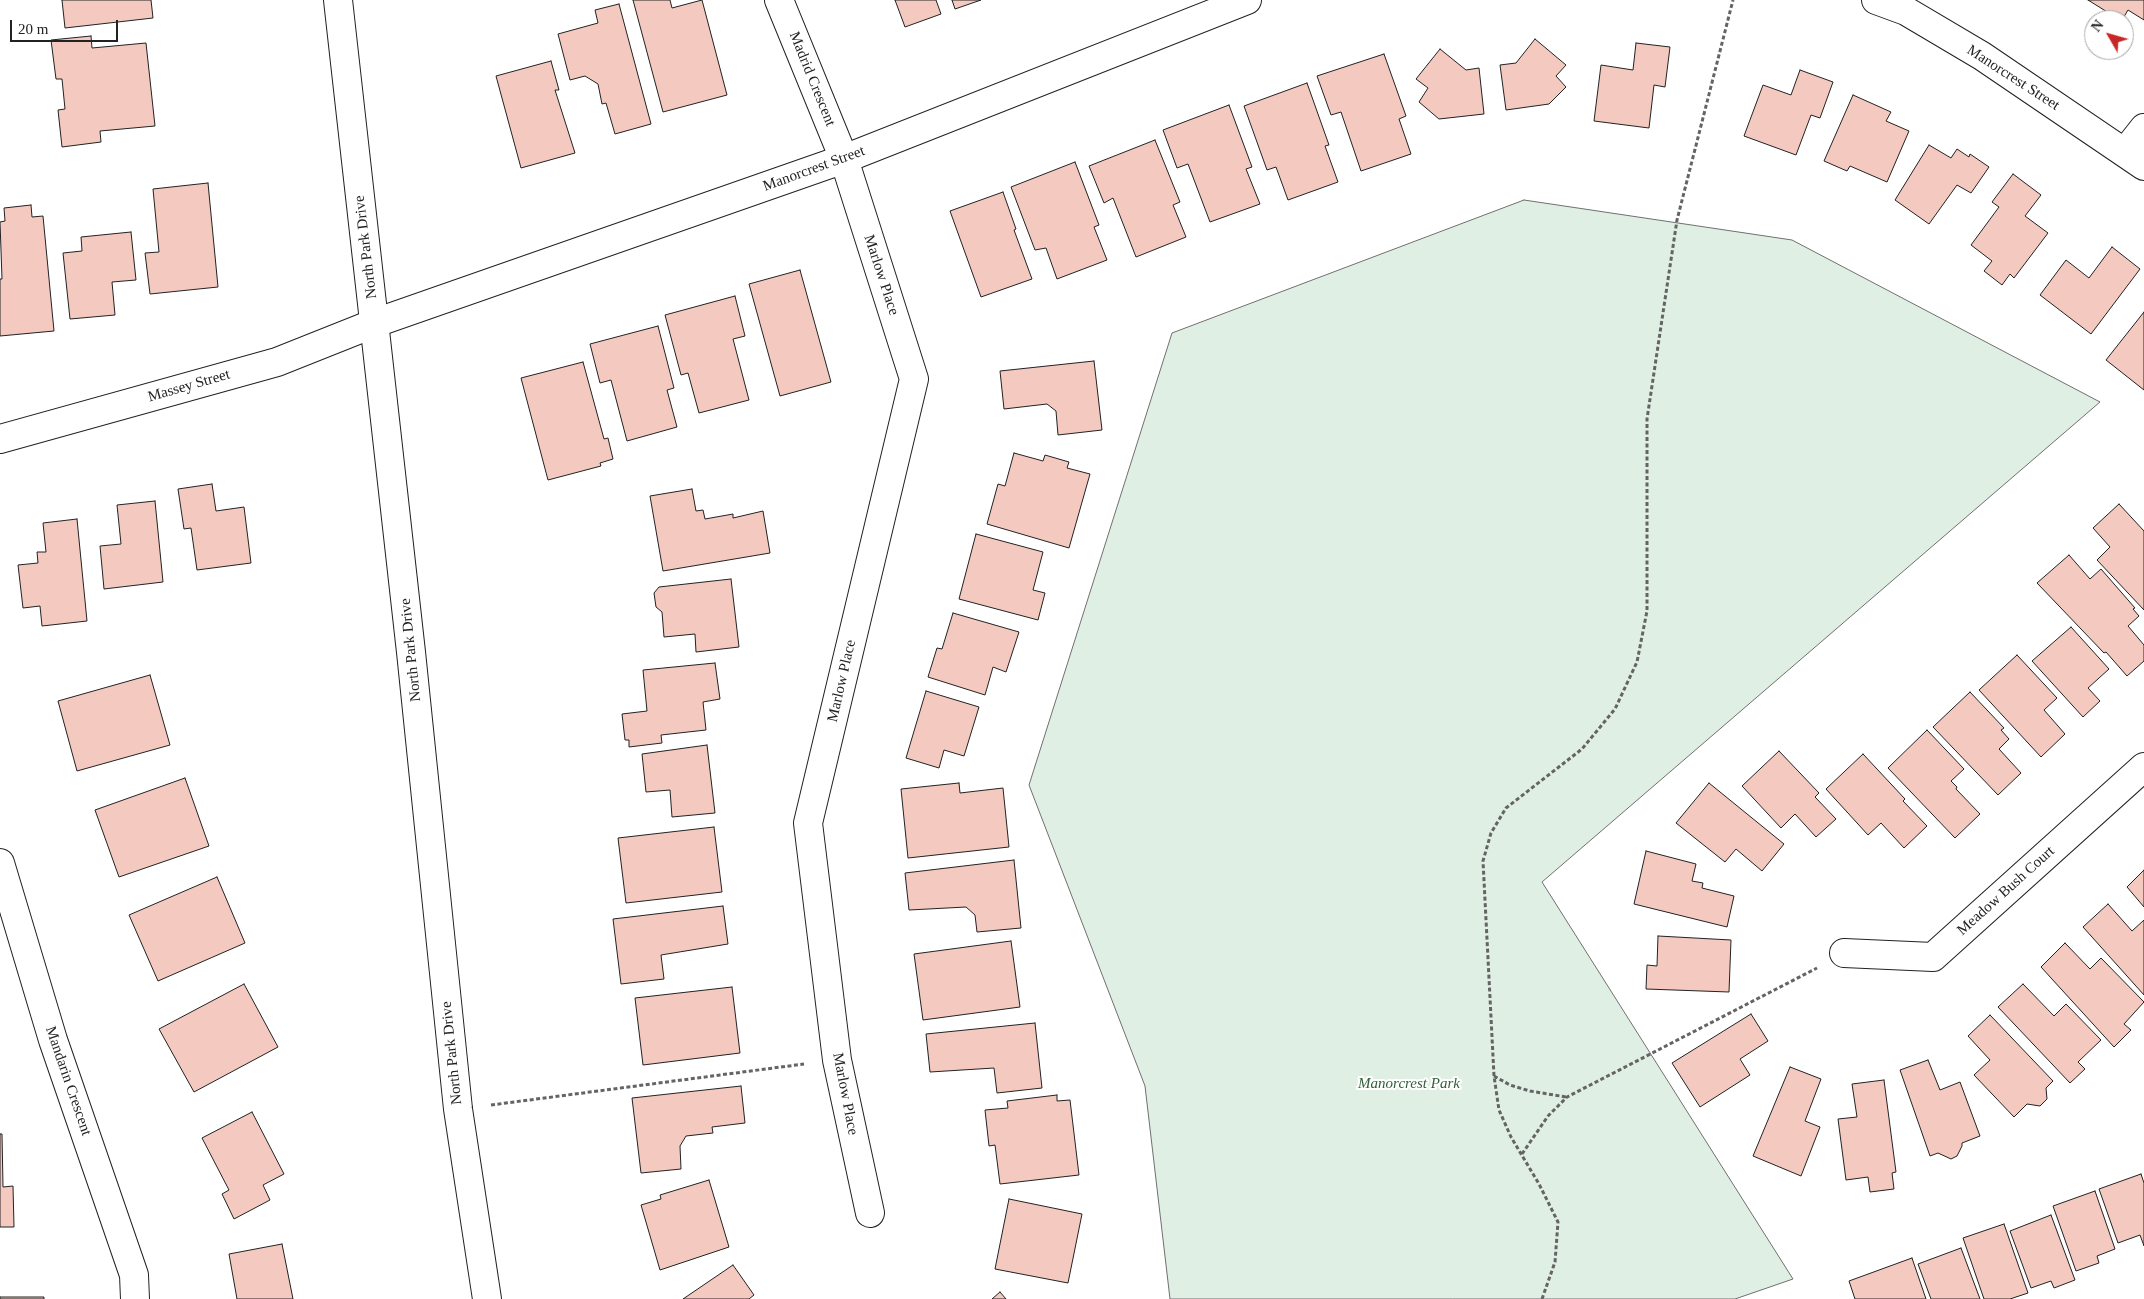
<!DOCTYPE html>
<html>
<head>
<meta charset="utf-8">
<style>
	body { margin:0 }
	#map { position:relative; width:2144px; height:1299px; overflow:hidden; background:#fff; font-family:"Times New Roman",serif }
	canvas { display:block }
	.north { position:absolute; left:2084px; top:10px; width:50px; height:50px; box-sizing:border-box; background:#fff; border:1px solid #a7a7a7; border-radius:50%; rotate:308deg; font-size:14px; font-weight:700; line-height:20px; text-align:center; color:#222 }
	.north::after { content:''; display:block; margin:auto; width:18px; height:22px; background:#c62828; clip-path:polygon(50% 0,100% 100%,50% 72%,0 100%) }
	.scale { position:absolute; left:10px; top:20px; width:108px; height:22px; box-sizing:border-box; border:2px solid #222; border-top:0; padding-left:6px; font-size:15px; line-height:18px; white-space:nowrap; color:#222; -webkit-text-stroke:4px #fff; paint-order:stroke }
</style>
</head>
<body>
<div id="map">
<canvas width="2144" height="1299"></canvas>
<div class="north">N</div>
<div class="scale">20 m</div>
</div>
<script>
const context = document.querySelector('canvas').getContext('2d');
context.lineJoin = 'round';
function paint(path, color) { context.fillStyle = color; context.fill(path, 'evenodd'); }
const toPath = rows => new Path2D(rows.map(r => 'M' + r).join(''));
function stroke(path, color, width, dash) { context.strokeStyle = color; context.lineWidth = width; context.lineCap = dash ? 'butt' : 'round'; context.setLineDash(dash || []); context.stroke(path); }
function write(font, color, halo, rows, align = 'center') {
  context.font = font + ' "Times New Roman",serif'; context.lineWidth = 4; context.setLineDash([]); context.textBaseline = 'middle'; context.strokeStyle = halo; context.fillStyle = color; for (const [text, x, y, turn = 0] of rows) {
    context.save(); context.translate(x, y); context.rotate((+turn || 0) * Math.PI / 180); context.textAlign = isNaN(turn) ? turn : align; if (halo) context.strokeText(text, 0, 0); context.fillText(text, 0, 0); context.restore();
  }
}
const green = toPath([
	[1524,200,1792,240,2100,402,1542,882,1793,1279,1735,1299,1170,1299,1145,1086,1029,785,1172,333,1524,200]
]);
const building = toPath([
	[62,0,151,0,153,18,65,28,62,0],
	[633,0,670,0,672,8,702,0,727,95,663,112,633,0],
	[895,0,936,0,941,14,905,27,895,0],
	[952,0,981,0,955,9,952,0],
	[2088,0,2144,0,2144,20,2128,10,2122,20,2120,20,2088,0],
	[619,4,651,124,615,134,606,103,602,104,598,84,585,76,570,80,558,34,598,23,595,10,619,4],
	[91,36,92,48,146,43,155,126,100,131,101,142,62,147,58,110,65,109,62,79,56,79,51,40,91,36],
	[1535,39,1566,65,1556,76,1566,87,1549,104,1506,110,1500,65,1516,63,1535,39],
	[1636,43,1670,47,1665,87,1654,85,1649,128,1594,121,1601,65,1633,70,1636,43],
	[1440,49,1466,70,1479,68,1484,114,1439,119,1419,102,1428,88,1416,79,1440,49],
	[1384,54,1406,116,1399,119,1411,154,1361,171,1341,112,1331,115,1317,76,1384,54],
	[551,61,559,90,555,90,575,153,521,168,496,76,551,61],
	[1800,70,1833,82,1820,118,1811,115,1796,155,1744,136,1763,85,1791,95,1800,70],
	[1307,83,1329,145,1325,146,1338,182,1288,200,1276,167,1267,170,1244,106,1307,83],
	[1853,95,1891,112,1886,121,1909,131,1887,182,1850,166,1847,171,1824,161,1853,95],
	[1229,105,1252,167,1246,169,1260,204,1210,222,1188,164,1177,168,1163,130,1229,105],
	[1155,140,1180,202,1173,205,1186,237,1136,257,1113,198,1104,203,1089,166,1155,140],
	[1929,145,1951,158,1957,149,1969,157,1970,154,1989,167,1971,193,1957,185,1929,224,1895,200,1929,145],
	[1075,162,1099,225,1094,227,1107,260,1057,279,1046,248,1035,250,1011,187,1075,162],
	[2013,174,2041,195,2025,216,2048,233,2014,278,2010,274,2002,285,1984,271,1992,261,1971,245,1999,207,1992,202,2013,174],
	[208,183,218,287,150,294,145,253,159,252,153,189,208,183],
	[1003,192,1016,229,1014,230,1032,279,981,297,950,211,1003,192],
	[31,205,32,217,43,216,54,331,0,336,0,279,2,279,0,222,5,221,4,208,31,205],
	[131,232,136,280,112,282,115,315,70,319,63,253,82,251,81,237,131,232],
	[2112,247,2140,269,2091,334,2040,295,2066,260,2089,278,2112,247],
	[800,270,831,382,780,396,749,284,800,270],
	[735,296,745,336,733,339,749,400,699,413,688,373,681,375,665,315,735,296],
	[2144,312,2144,390,2106,360,2144,312],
	[658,326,674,388,667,390,677,427,627,441,611,380,600,383,590,344,658,326],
	[1094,361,1102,430,1058,435,1056,411,1047,404,1004,409,1000,371,1094,361],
	[583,362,604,439,608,438,613,459,600,463,601,466,548,480,521,378,583,362],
	[1014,453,1043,461,1045,455,1069,462,1067,468,1090,474,1069,548,987,524,998,484,1005,486,1014,453],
	[212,484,216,511,244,507,251,563,197,570,191,528,184,529,178,489,212,484],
	[692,489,696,511,703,510,705,519,733,514,733,518,763,511,770,553,663,571,650,496,692,489],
	[155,501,163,582,104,589,100,546,121,544,117,505,155,501],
	[2119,504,2144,531,2144,610,2097,560,2110,547,2093,528,2119,504],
	[77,519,87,621,42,626,40,606,23,608,18,565,38,563,37,552,46,552,43,523,77,519],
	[976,534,1043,552,1033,590,1045,593,1038,620,959,599,976,534],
	[2069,555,2090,579,2101,569,2135,608,2133,609,2139,616,2128,626,2144,645,2144,661,2127,676,2106,652,2104,653,2037,583,2069,555],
	[731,579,739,647,696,652,695,634,664,637,662,612,656,607,654,593,659,587,731,579],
	[953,613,1019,632,1006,672,993,667,985,695,928,677,937,648,942,649,953,613],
	[2071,627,2109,669,2088,688,2100,701,2083,717,2032,661,2071,627],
	[2017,655,2057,698,2044,710,2065,734,2041,757,1979,690,2017,655],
	[715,663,720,699,703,702,706,730,661,735,662,743,629,747,629,740,625,740,622,714,647,711,643,670,715,663],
	[150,675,170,745,77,771,58,701,150,675],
	[926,691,979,707,964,756,944,750,939,768,906,758,926,691],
	[1970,692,2004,728,2001,730,2009,739,1999,749,2021,773,1998,795,1933,727,1970,692],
	[1927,730,1964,769,1951,781,1957,787,1956,789,1980,814,1955,838,1888,768,1927,730],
	[707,745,715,813,672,817,670,790,646,792,642,754,707,745],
	[1779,751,1819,793,1815,797,1836,819,1816,837,1795,814,1781,828,1742,786,1779,751],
	[1863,754,1905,799,1903,801,1927,826,1904,848,1881,823,1868,835,1826,789,1863,754],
	[185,778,209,846,119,877,95,810,185,778],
	[959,783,960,793,1003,788,1009,847,908,858,901,789,959,783],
	[1709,783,1784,844,1762,871,1736,849,1725,862,1676,823,1709,783],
	[714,827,722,892,626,903,618,838,714,827],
	[1646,851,1696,864,1692,881,1703,883,1702,888,1734,896,1727,927,1634,904,1646,851],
	[1014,860,1021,928,977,932,975,915,966,907,909,910,905,873,1014,860],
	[2144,870,2144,907,2127,887,2144,870],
	[217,877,245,943,158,981,129,915,217,877],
	[2108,904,2132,931,2144,920,2144,995,2083,927,2108,904],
	[723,906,728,944,661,955,664,979,621,984,613,919,723,906],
	[1658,936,1731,940,1729,992,1646,989,1647,965,1657,966,1658,936],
	[1011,941,1020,1007,923,1020,914,954,1011,941],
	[2065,943,2090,969,2101,958,2144,1002,2124,1024,2131,1030,2114,1047,2041,967,2065,943],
	[244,984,278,1047,194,1092,159,1029,244,984],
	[2023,984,2054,1016,2066,1004,2101,1040,2078,1062,2085,1069,2070,1083,1998,1007,2023,984],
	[732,987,740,1053,643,1065,635,998,732,987],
	[1751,1014,1768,1041,1740,1059,1750,1075,1700,1107,1672,1063,1751,1014],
	[1990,1015,2053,1081,2046,1088,2047,1099,2040,1106,2027,1104,2014,1117,1974,1075,1990,1060,1968,1036,1990,1015],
	[1035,1023,1042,1088,997,1093,994,1068,930,1072,926,1034,1035,1023],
	[1928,1060,1940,1090,1960,1082,1980,1136,1962,1143,1962,1146,1957,1156,1951,1159,1938,1153,1930,1156,1900,1070,1928,1060],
	[1790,1067,1821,1079,1805,1121,1820,1127,1801,1176,1753,1156,1790,1067],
	[1884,1080,1896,1172,1892,1173,1894,1189,1870,1192,1868,1177,1846,1180,1838,1119,1857,1117,1852,1084,1884,1080],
	[741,1086,745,1123,712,1127,713,1133,686,1136,680,1146,681,1169,641,1173,632,1098,741,1086],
	[1057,1095,1057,1101,1070,1100,1079,1175,1000,1184,995,1145,989,1146,985,1110,1008,1108,1007,1101,1057,1095],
	[252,1112,284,1174,263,1185,270,1200,234,1219,222,1194,229,1190,202,1138,252,1112],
	[0,1134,2,1134,3,1187,13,1186,14,1227,0,1227,0,1134],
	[2141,1174,2144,1183,2144,1246,2140,1235,2118,1243,2099,1189,2141,1174],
	[709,1180,729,1247,660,1270,641,1205,661,1199,660,1195,709,1180],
	[2095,1191,2115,1249,2097,1256,2099,1263,2076,1271,2053,1206,2095,1191],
	[1009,1199,1082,1214,1068,1283,995,1269,1009,1199],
	[2051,1215,2075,1280,2054,1288,2051,1281,2031,1288,2010,1231,2051,1215],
	[2004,1224,2028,1293,2010,1299,1984,1299,1963,1238,2004,1224],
	[282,1244,293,1299,237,1299,229,1254,282,1244],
	[1961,1248,1980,1299,1931,1299,1918,1264,1961,1248],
	[1912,1258,1926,1299,1855,1299,1849,1281,1912,1258],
	[733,1265,754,1295,749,1299,683,1299,733,1265],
	[1000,1292,1006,1299,992,1299,1000,1292],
	[0,1297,44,1297,44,1299,0,1299,0,1297]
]);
const path = toPath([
	[1494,1076,1510,1085,1530,1091,1566,1097],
	[491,1105,804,1064],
	[1522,1154,1548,1116,1567,1097,1817,968],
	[1542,1299,1555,1262,1558,1222,1539,1184,1511,1137,1499,1110,1494,1076,1483,861,1491,833,1506,808,1582,749,1615,709,1637,662,1647,611,1647,419,1677,220,1733,0]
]);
const street = toPath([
	[779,0,844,159,914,379,808,823,837,1060,870,1213],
	[1876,0,1906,11,1982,56,2144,166],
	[2125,152,2144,128],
	[0,439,277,362,375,323,844,159,1247,0],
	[0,863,53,1040,134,1275,135,1299],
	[1844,953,1933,957,2144,767]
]);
const secondary = toPath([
	[338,0,411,652,458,1109,487,1299]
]);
const streetNames = [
	["Manorcrest Street",2013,78,33],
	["Madrid Crescent",812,79,68],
	["Manorcrest Street",814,169,-20],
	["North Park Drive",366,247,-97],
	["Marlow Place",881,275,72],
	["Massey Street",189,386,-16],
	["North Park Drive",411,650,-96],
	["Marlow Place",842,681,-77],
	["Meadow Bush Court",2006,891,-42],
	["North Park Drive",452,1053,-96],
	["Mandarin Crescent",68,1081,71],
	["Marlow Place",845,1094,79]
];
const parkNames = [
	["Manorcrest Park",1409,1084]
];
paint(green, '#e0efe3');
stroke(green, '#6f6f6f', 1);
paint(building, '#f3c9c0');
stroke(building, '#222', 1);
stroke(street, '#222', 30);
stroke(secondary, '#222', 30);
stroke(path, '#646464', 3, [4, 2.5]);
stroke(street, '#fff', 28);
stroke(secondary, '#fff', 28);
write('15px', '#222', '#fff', streetNames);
write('italic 15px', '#2f5e38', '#fff', parkNames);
</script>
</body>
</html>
